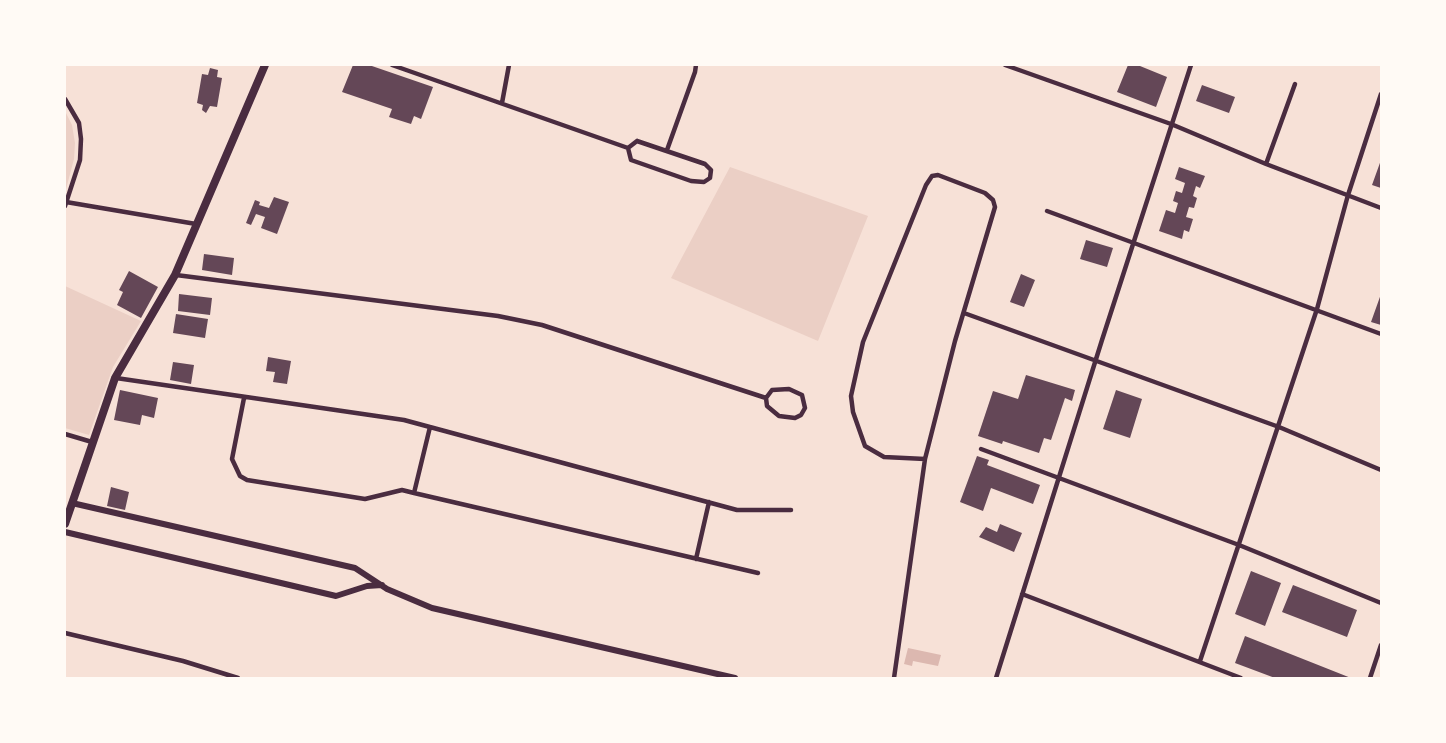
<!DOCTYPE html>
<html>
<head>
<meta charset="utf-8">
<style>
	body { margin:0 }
	#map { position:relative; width:1446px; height:743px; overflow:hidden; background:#f7e1d7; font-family:Montserrat,sans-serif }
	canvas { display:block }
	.frame { position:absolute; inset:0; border:66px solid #fffaf5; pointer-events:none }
</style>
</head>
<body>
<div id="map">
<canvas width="1446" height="743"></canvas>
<div class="frame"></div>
</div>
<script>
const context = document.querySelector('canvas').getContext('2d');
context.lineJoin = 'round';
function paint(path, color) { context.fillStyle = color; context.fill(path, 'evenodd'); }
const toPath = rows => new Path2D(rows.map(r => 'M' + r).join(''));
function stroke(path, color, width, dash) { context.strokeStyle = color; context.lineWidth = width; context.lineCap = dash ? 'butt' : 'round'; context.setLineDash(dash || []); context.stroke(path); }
const green = toPath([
	[65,111,72,125,75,143,74,159,65,193],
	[730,167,868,216,818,341,671,278],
	[65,286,141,321,113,367,89,435,65,428]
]);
const water = toPath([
	[908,648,941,655,938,666,913,661,912,666,904,664]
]);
const building = toPath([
	[353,65,369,65,433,87,421,119,414,116,411,124,389,117,392,109,342,92],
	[1128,65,1141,65,1140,66,1167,77,1156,107,1117,92],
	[210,68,218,70,217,77,222,78,217,107,210,106,206,113,202,110,203,105,197,103,202,74,208,75],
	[1202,85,1235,97,1229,113,1196,101],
	[1381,160,1381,188,1372,185],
	[1179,167,1205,176,1200,188,1196,186,1193,196,1197,198,1194,208,1189,207,1186,217,1193,219,1189,232,1184,230,1182,239,1159,231,1166,210,1175,213,1178,203,1173,201,1176,191,1182,193,1185,183,1175,179],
	[274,197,289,202,277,234,261,228,265,217,256,214,251,225,246,223,255,200,260,202,259,205,269,208],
	[1086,240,1113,248,1107,267,1080,259],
	[204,254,234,258,232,275,202,270],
	[129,271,158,287,141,318,117,305,123,292,119,290],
	[1021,274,1035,280,1024,307,1010,302],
	[179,294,212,298,210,315,178,311],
	[1381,294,1381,325,1371,322],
	[176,314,208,319,205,338,173,333],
	[268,357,291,361,287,384,273,382,275,372,266,371],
	[173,362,194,365,191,384,170,380],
	[1026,375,1075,390,1072,401,1065,398,1051,440,1044,438,1039,453,1003,441,1002,444,978,436,993,391,1018,399],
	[120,390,158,398,154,418,142,415,140,425,114,420],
	[1116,390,1142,399,1130,438,1103,429],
	[977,456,989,460,987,465,1040,485,1033,504,991,488,983,511,960,502],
	[111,487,129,492,125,510,107,506],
	[1000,524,1022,533,1014,552,979,537,986,527,997,532],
	[1251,571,1281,583,1265,626,1235,614],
	[1293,585,1357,610,1347,637,1282,612],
	[1245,636,1351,678,1275,678,1235,663]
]);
const minor = toPath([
	[392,65,628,148],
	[1005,65,1171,124,1266,164,1381,208],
	[65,99,79,123,81,139,80,160,65,206],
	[502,103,509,65],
	[637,141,705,164,711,170,710,178,704,182,691,181,631,160,628,148,637,141],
	[667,150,695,72,696,65],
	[1266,164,1295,84],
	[66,202,196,224],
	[1047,211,1381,334],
	[176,275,498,316,542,325,766,398,767,406,779,416,795,418,801,415,805,408,802,395,789,389,772,390,766,398],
	[964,313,1279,427,1381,470],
	[116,378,404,420,737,510,791,510],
	[244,398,232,459,240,476,247,480,365,499,402,490,414,493,430,427],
	[65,434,92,442],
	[981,449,1239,545,1381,603],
	[414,493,758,573],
	[696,559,709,502],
	[1022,594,1241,678],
	[65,633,183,661,238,678],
	[1200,661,1317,309,1348,195,1381,94],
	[894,678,925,459,955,341,995,207,993,200,985,193,938,175,932,176,926,185,863,342,851,396,853,412,865,446,884,457,925,459],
	[996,678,1102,340,1191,65],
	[1370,678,1381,645]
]);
const tertiary = toPath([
	[72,503,355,568,387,589,432,608,735,678],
	[65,532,336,596,367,586,382,585]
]);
const trunk = toPath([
	[65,524,115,378,175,275,265,65]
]);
paint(green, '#ebcfc5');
paint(water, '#dcb8b0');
paint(building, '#644757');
stroke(minor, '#4a2c40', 4.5);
stroke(tertiary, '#4a2c40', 6);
stroke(trunk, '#4a2c40', 8);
</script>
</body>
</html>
